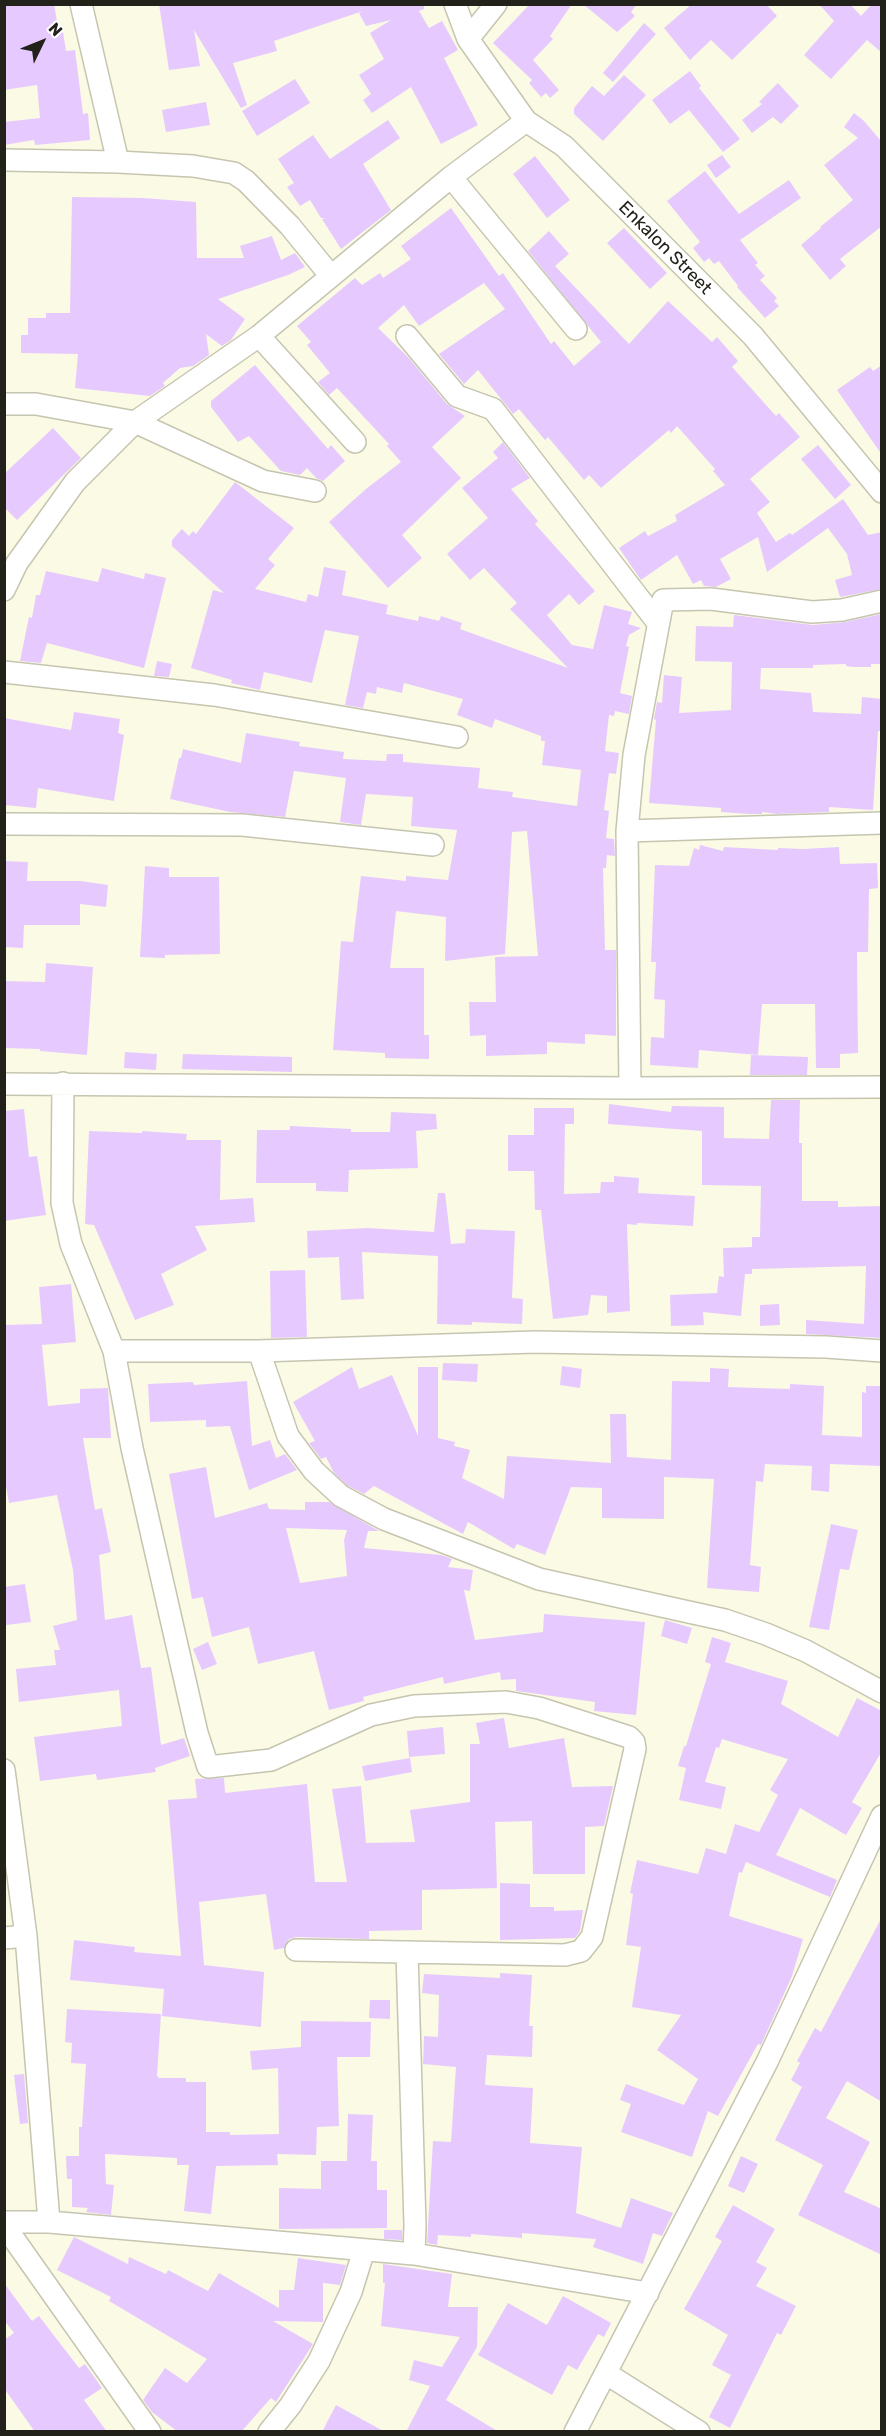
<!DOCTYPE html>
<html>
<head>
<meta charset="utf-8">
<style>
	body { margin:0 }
	#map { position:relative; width:886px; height:2436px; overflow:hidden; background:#fbfae4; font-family:Rubik,sans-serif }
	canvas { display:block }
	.frame { position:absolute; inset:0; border:6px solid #22221a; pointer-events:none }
	.north { position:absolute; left:12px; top:12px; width:60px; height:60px; -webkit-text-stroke:4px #fff; paint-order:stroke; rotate:47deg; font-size:16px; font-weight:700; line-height:24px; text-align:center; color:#22221a }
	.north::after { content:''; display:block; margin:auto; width:21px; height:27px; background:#22221a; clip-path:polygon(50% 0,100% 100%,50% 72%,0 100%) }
</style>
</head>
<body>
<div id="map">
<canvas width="886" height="2436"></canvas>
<div class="frame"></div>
<div class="north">N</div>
</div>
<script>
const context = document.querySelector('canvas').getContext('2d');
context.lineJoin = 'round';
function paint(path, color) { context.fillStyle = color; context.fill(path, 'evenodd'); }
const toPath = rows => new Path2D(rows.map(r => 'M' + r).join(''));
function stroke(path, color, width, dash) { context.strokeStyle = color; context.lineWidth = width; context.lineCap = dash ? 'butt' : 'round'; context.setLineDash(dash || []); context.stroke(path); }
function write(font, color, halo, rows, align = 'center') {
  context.font = font + ' Rubik,sans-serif'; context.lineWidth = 6; context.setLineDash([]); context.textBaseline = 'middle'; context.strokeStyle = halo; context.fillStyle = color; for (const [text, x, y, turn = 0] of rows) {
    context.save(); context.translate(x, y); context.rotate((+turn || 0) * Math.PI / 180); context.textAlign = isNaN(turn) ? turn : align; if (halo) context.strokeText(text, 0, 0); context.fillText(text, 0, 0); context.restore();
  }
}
const building = toPath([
	[4,4,54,4,59,33,63,32,66,51,75,50,83,114,88,113,90,140,35,145,34,140,4,145,4,122,40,118,37,85,4,90],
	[159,4,424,4,424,9,419,11,429,28,442,21,458,50,444,58,478,125,441,144,411,87,372,113,363,100,371,94,359,75,384,59,370,33,391,20,366,26,359,13,363,11,274,41,277,51,233,63,247,105,241,108,194,30,200,66,169,70],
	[530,4,572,4,550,36,553,39,533,60,559,90,550,98,546,93,541,97,529,83,532,80,493,43],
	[583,4,637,4,631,12,635,16,617,32],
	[692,4,766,4,777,16,732,60,711,40,690,60,664,28],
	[819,4,850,4,861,16,872,4,882,4,882,53,867,40,831,79,804,55,834,21],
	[644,23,656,34,613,82,603,73],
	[690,71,701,86,699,88,740,139,723,152,689,110,670,124,652,100],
	[624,75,646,95,603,141,574,114,574,108,592,86,604,96],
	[295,79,310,103,257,136,242,111],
	[778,83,799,106,781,124,773,117,752,133,742,120,762,104,759,102],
	[206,102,210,125,166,132,162,110],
	[854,113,863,120,882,142,882,226,840,259,846,266,830,280,801,245,821,228,820,227,853,200,824,165,858,138,844,127],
	[388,120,400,138,363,164,391,210,341,249,322,219,326,218,321,218,310,200,300,206,287,187,294,183,278,159,313,135,330,159],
	[722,155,731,167,716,178,707,165],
	[535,156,570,200,547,218,513,174],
	[705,171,739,214,789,180,801,198,740,240,758,263,755,265,765,276,760,280,777,298,774,301,779,306,765,318,737,287,738,286,719,261,714,264,709,258,704,262,693,248,700,242,667,201],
	[72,197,143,198,196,202,197,258,244,258,240,246,272,236,281,260,295,253,305,267,288,275,218,299,245,319,231,340,222,346,206,334,209,355,193,366,180,368,163,383,165,386,150,396,75,388,78,354,21,353,21,335,28,335,28,318,46,318,46,313,70,313],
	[451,208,499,276,503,273,551,344,554,341,574,366,601,342,528,251,549,231,569,254,555,266,629,344,668,301,712,342,717,337,738,361,732,367,776,416,779,413,800,437,750,479,770,502,757,513,776,542,790,533,792,535,843,499,868,535,882,532,882,589,840,597,835,580,852,575,847,554,828,528,767,572,758,537,720,559,731,579,716,587,704,586,701,580,693,584,677,555,641,580,619,548,645,531,648,536,677,521,675,515,725,485,713,471,715,469,677,426,671,433,669,430,601,488,589,475,584,480,548,437,545,440,519,409,513,414,478,370,464,384,439,354,505,309,484,283,419,326,404,305,378,328,408,357,447,404,465,416,432,447,461,478,402,535,422,558,388,588,329,522,366,489,401,462,387,446,389,444,337,388,329,395,318,382,330,373,307,345,311,342,297,326,355,278,362,285,380,273,383,278,411,259,401,246],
	[624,228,667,273,650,289,607,243],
	[255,365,328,449,331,445,345,461,323,481,316,478,307,468,300,475,281,471,249,436,238,442,211,407,211,401],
	[882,365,882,455,837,390,870,367,873,371],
	[53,428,81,458,17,520,4,507,4,474],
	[503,442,530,478,511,489,538,521,535,524,595,591,579,605,569,594,547,615,572,645,593,649,604,605,632,612,628,624,641,628,629,635,626,646,629,647,620,693,632,696,629,714,615,711,614,716,609,715,605,751,619,753,616,774,609,773,604,810,609,811,606,838,614,839,615,856,607,855,606,868,603,868,605,950,616,950,616,1036,585,1034,585,1044,547,1042,547,1054,486,1056,486,1035,470,1036,469,1002,496,1002,495,957,538,956,527,831,512,832,505,954,445,961,446,917,396,911,390,968,424,968,424,1035,429,1035,429,1059,385,1058,385,1053,333,1050,341,941,353,942,361,876,406,881,406,876,448,880,457,830,411,826,413,797,366,794,361,825,340,822,346,778,294,771,285,817,230,812,170,799,179,758,181,758,183,749,241,763,246,733,300,742,299,746,344,752,343,759,386,761,387,754,403,754,403,762,480,768,478,788,513,792,512,797,577,806,581,770,542,765,545,741,541,741,541,736,495,719,492,728,457,715,463,699,404,683,402,693,377,687,376,694,367,692,363,708,345,705,359,636,325,630,312,683,264,672,260,690,231,683,232,680,191,668,213,590,224,593,172,546,172,540,182,529,189,536,193,531,196,534,235,482,294,528,268,559,275,565,255,589,306,602,308,594,318,597,324,567,346,571,342,595,388,605,386,614,418,621,419,616,439,621,441,616,462,623,460,629,568,668,510,609,517,603,484,568,470,580,447,554,488,518,462,488,498,458,493,452],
	[818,445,851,485,835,499,801,459],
	[102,568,144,579,145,573,166,578,144,668,47,643,41,663,20,661,29,617,32,618,36,595,40,595,46,571,98,582],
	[882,614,882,664,871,664,871,667,853,667,846,666,846,664,813,665,813,668,761,668,760,689,811,693,813,712,861,714,862,697,882,699,882,731,878,731,873,810,829,807,829,812,777,814,762,812,762,814,749,814,721,812,721,808,649,803,656,720,654,719,657,702,662,703,664,675,682,677,679,713,731,710,732,662,695,661,696,626,733,627,734,615,813,625,845,622],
	[157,661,172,664,169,677,154,676],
	[74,712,120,719,118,733,124,735,114,801,38,788,36,808,4,805,4,718,71,730],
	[700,845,723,851,724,847,778,850,778,848,803,849,839,847,840,864,877,863,878,888,869,889,868,952,857,952,858,1053,840,1054,840,1068,816,1068,815,1004,762,1004,758,1055,699,1050,698,1068,650,1065,651,1037,664,1038,665,1000,654,999,656,962,651,962,655,865,689,866,694,848,699,850],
	[4,861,28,862,27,881,80,881,108,885,106,907,80,904,80,925,24,925,23,948,4,947],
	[145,866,169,868,169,877,219,877,220,954,165,955,165,958,140,957],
	[46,963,93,967,87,1055,40,1051,40,1049,4,1048,4,981,45,982],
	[125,1052,157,1054,156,1070,124,1068],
	[183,1054,292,1057,292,1072,182,1069],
	[751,1055,808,1057,807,1075,750,1075],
	[771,1100,800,1100,799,1143,802,1143,802,1201,838,1201,838,1207,882,1206,882,1338,806,1334,806,1320,864,1324,866,1266,752,1269,752,1274,745,1274,741,1316,703,1312,704,1325,671,1326,670,1295,717,1293,719,1276,724,1277,723,1248,752,1247,752,1237,760,1237,761,1186,702,1185,702,1131,608,1124,609,1104,671,1112,672,1106,724,1107,724,1138,769,1139],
	[534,1108,574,1108,574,1124,565,1124,564,1194,600,1193,601,1182,614,1182,614,1176,639,1178,638,1193,695,1196,693,1226,637,1223,637,1225,627,1224,630,1311,607,1313,607,1296,591,1295,588,1315,553,1319,541,1210,535,1210,534,1171,508,1171,508,1135,534,1135],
	[24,1109,29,1157,37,1156,46,1215,4,1221,4,1111],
	[391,1112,436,1114,437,1129,416,1131,418,1168,349,1170,348,1192,316,1191,316,1183,256,1183,257,1130,290,1130,290,1126,351,1129,351,1132,390,1132],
	[89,1131,142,1133,142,1131,187,1134,186,1140,221,1140,220,1200,253,1198,255,1222,195,1226,207,1250,161,1274,174,1305,135,1320,94,1225,85,1224],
	[438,1193,445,1193,451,1244,465,1243,466,1229,515,1231,512,1298,523,1299,522,1324,472,1322,472,1325,437,1324,438,1256,362,1252,364,1299,341,1300,339,1257,308,1258,307,1231,368,1228,434,1232],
	[305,1270,307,1337,271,1338,270,1271],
	[71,1284,76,1342,42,1345,48,1406,80,1403,80,1389,108,1388,111,1438,83,1438,95,1510,102,1508,111,1552,99,1555,105,1620,132,1615,141,1668,151,1667,161,1745,184,1738,190,1756,155,1768,156,1772,97,1780,96,1774,40,1781,34,1737,122,1726,119,1690,19,1702,16,1669,56,1665,54,1650,60,1650,53,1626,77,1620,73,1570,57,1495,9,1503,4,1475,4,1325,42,1324,39,1287],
	[779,1304,780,1325,760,1326,760,1305],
	[443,1363,478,1364,477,1382,442,1380],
	[562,1366,582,1369,580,1388,560,1385],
	[352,1367,359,1389,392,1375,418,1436,418,1367,438,1367,438,1438,455,1442,454,1446,470,1450,462,1478,504,1499,507,1456,611,1463,610,1414,626,1414,627,1457,671,1460,672,1381,710,1382,710,1368,729,1369,728,1387,790,1389,790,1384,824,1386,822,1435,862,1437,862,1392,866,1393,866,1386,882,1386,882,1466,830,1464,829,1492,811,1490,812,1466,765,1464,763,1482,756,1481,750,1565,761,1567,759,1592,707,1588,714,1479,664,1477,664,1519,602,1518,602,1488,571,1487,545,1555,517,1544,514,1549,468,1522,463,1534,374,1486,364,1494,348,1486,334,1473,326,1457,321,1459,309,1443,315,1441,293,1402],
	[247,1381,252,1446,270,1440,276,1458,285,1454,297,1470,249,1490,230,1426,206,1427,206,1420,150,1422,148,1384,193,1382,194,1385],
	[206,1467,215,1518,267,1503,269,1509,305,1510,305,1502,329,1502,379,1531,368,1531,364,1548,441,1555,452,1559,448,1567,473,1570,470,1591,464,1590,475,1640,543,1632,544,1614,645,1622,636,1715,594,1711,595,1702,516,1691,516,1679,501,1680,500,1672,444,1684,443,1677,363,1697,364,1701,329,1710,314,1651,258,1664,249,1627,212,1637,203,1597,192,1599,169,1474],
	[286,1528,347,1530,344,1540,347,1576,300,1583],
	[831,1524,858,1530,849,1570,840,1569,829,1630,809,1627],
	[25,1584,31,1622,6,1625,4,1587],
	[665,1620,692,1628,687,1644,661,1636],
	[712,1637,731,1643,725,1662,788,1681,781,1704,838,1737,857,1698,882,1711,882,1751,852,1802,862,1808,846,1835,800,1808,776,1855,837,1880,830,1897,746,1862,742,1873,739,1872,729,1916,803,1939,792,1976,761,2045,758,2044,718,2116,708,2111,692,2157,621,2132,631,2104,620,2100,626,2084,684,2105,698,2079,657,2050,681,2015,632,2007,641,1947,626,1945,633,1894,630,1893,637,1860,698,1874,706,1848,726,1854,735,1824,759,1832,778,1795,770,1790,788,1759,722,1739,719,1748,716,1747,705,1782,726,1787,721,1809,679,1800,686,1768,678,1766,684,1746,686,1746,711,1664,705,1662],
	[208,1642,217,1664,202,1670,193,1649],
	[504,1718,509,1748,564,1738,572,1787,613,1786,604,1826,585,1827,585,1874,533,1874,532,1821,495,1822,497,1888,422,1890,422,1930,369,1931,369,1939,296,1937,289,1939,284,1948,274,1950,266,1894,199,1902,204,1965,264,1972,261,2027,162,2016,164,1989,70,1980,74,1940,135,1947,134,1952,181,1956,168,1800,197,1798,195,1779,224,1778,225,1793,307,1784,315,1882,347,1882,332,1789,361,1786,366,1843,415,1842,410,1810,470,1802,470,1744,480,1744,476,1723],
	[443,1727,445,1754,409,1757,407,1731],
	[410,1758,412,1772,365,1781,362,1766],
	[500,1883,530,1884,530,1907,554,1907,554,1911,583,1910,580,1931,575,1938,500,1940],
	[882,1917,882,2102,847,2081,826,2118,870,2142,844,2192,882,2209,882,2255,798,2215,823,2165,775,2140,802,2087,791,2080,800,2063,797,2061,815,2028,821,2032],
	[500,1973,532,1975,529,2026,533,2026,532,2057,487,2055,485,2085,533,2088,530,2143,582,2147,576,2213,621,2228,631,2198,673,2213,662,2236,653,2233,643,2264,593,2247,596,2239,522,2233,522,2238,471,2234,471,2237,438,2235,437,2245,427,2243,433,2141,451,2142,456,2067,423,2064,424,2036,438,2037,439,1995,422,1993,424,1974,500,1978],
	[370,2000,390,2000,390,2019,369,2018],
	[67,2009,161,2014,157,2076,159,2078,186,2078,186,2082,206,2082,206,2132,230,2132,230,2135,279,2134,278,2068,252,2070,250,2051,301,2047,301,2021,371,2022,370,2057,337,2057,339,2126,317,2127,316,2155,277,2154,278,2165,216,2166,211,2214,184,2211,189,2165,177,2165,177,2158,105,2154,106,2184,114,2185,111,2215,86,2212,88,2208,72,2207,72,2179,67,2179,66,2156,79,2156,79,2127,82,2127,86,2064,71,2063,72,2043,65,2042],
	[24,2074,28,2123,20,2124,14,2075],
	[348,2114,373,2115,371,2161,377,2161,377,2190,387,2190,387,2228,279,2229,279,2188,321,2189,321,2161,347,2161],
	[741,2156,758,2164,744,2193,728,2186],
	[733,2205,775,2229,756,2262,767,2268,756,2286,796,2306,781,2335,777,2333,730,2428,709,2417,731,2375,712,2365,728,2335,684,2309,722,2241,715,2237],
	[384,2230,402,2230,402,2240,384,2239],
	[74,2237,128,2264,129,2257,166,2274,168,2270,208,2291,219,2273,279,2308,279,2290,294,2290,298,2258,346,2265,340,2285,323,2283,323,2322,273,2321,313,2344,276,2402,271,2398,241,2432,178,2432,152,2412,143,2400,165,2368,187,2383,207,2359,109,2301,111,2297,57,2270],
	[383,2264,452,2274,448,2307,478,2307,477,2347,446,2400,499,2432,406,2432,430,2386,409,2380,414,2360,442,2367,460,2337,381,2326,385,2283,383,2283],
	[4,2283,32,2321,39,2316,79,2368,85,2364,102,2388,84,2400,107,2432,35,2432,4,2388,4,2340,14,2333,4,2320],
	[563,2296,611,2323,604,2337,598,2334,577,2370,568,2365,552,2395,478,2355,508,2303,547,2325],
	[336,2405,385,2432,322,2432]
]);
const minor = toPath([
	[81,4,118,162],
	[455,4,468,39,526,121,564,146,753,336,882,492],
	[468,39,496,4],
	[4,160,118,162,193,166,234,173,246,181,290,226,330,275],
	[451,177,576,329],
	[259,336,355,442],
	[407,336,457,396,493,409,658,623],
	[4,404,36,404,135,422,263,481,315,491],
	[4,590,17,563,75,482,135,422,259,336,451,177,526,121],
	[4,672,214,695,457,737],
	[4,824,242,825,433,845],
	[627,831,882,823],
	[63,1083,62,1203,71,1244,114,1351,132,1448,197,1733,208,1767,271,1760,371,1715,414,1706,506,1702,539,1708,629,1737,634,1742,635,1749,592,1937,581,1951,565,1955,296,1950],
	[4,1084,630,1088,882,1087],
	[630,1088,627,831,634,755,663,600,711,599,812,612,842,610,882,601],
	[114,1351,259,1351,535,1342,826,1347,882,1351],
	[259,1351,288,1436,314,1471,341,1496,384,1519,539,1579,725,1620,766,1634,806,1651,882,1692],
	[4,1770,26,1936,49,2222],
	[4,1938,26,1936],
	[407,1952,415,2225,414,2254],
	[4,2222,49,2222,414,2254,648,2293],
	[4,2225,150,2432],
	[607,2374,699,2432],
	[269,2432,290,2406,319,2361,351,2292,364,2250],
	[575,2432,767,2062,882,1816]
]);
const streetNames = [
	["Enkalon Street",665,248,45]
];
paint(building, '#e6caff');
stroke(minor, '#c6c5b0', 24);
stroke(minor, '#fff', 21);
write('18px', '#22221a', '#fff', streetNames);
</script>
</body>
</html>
